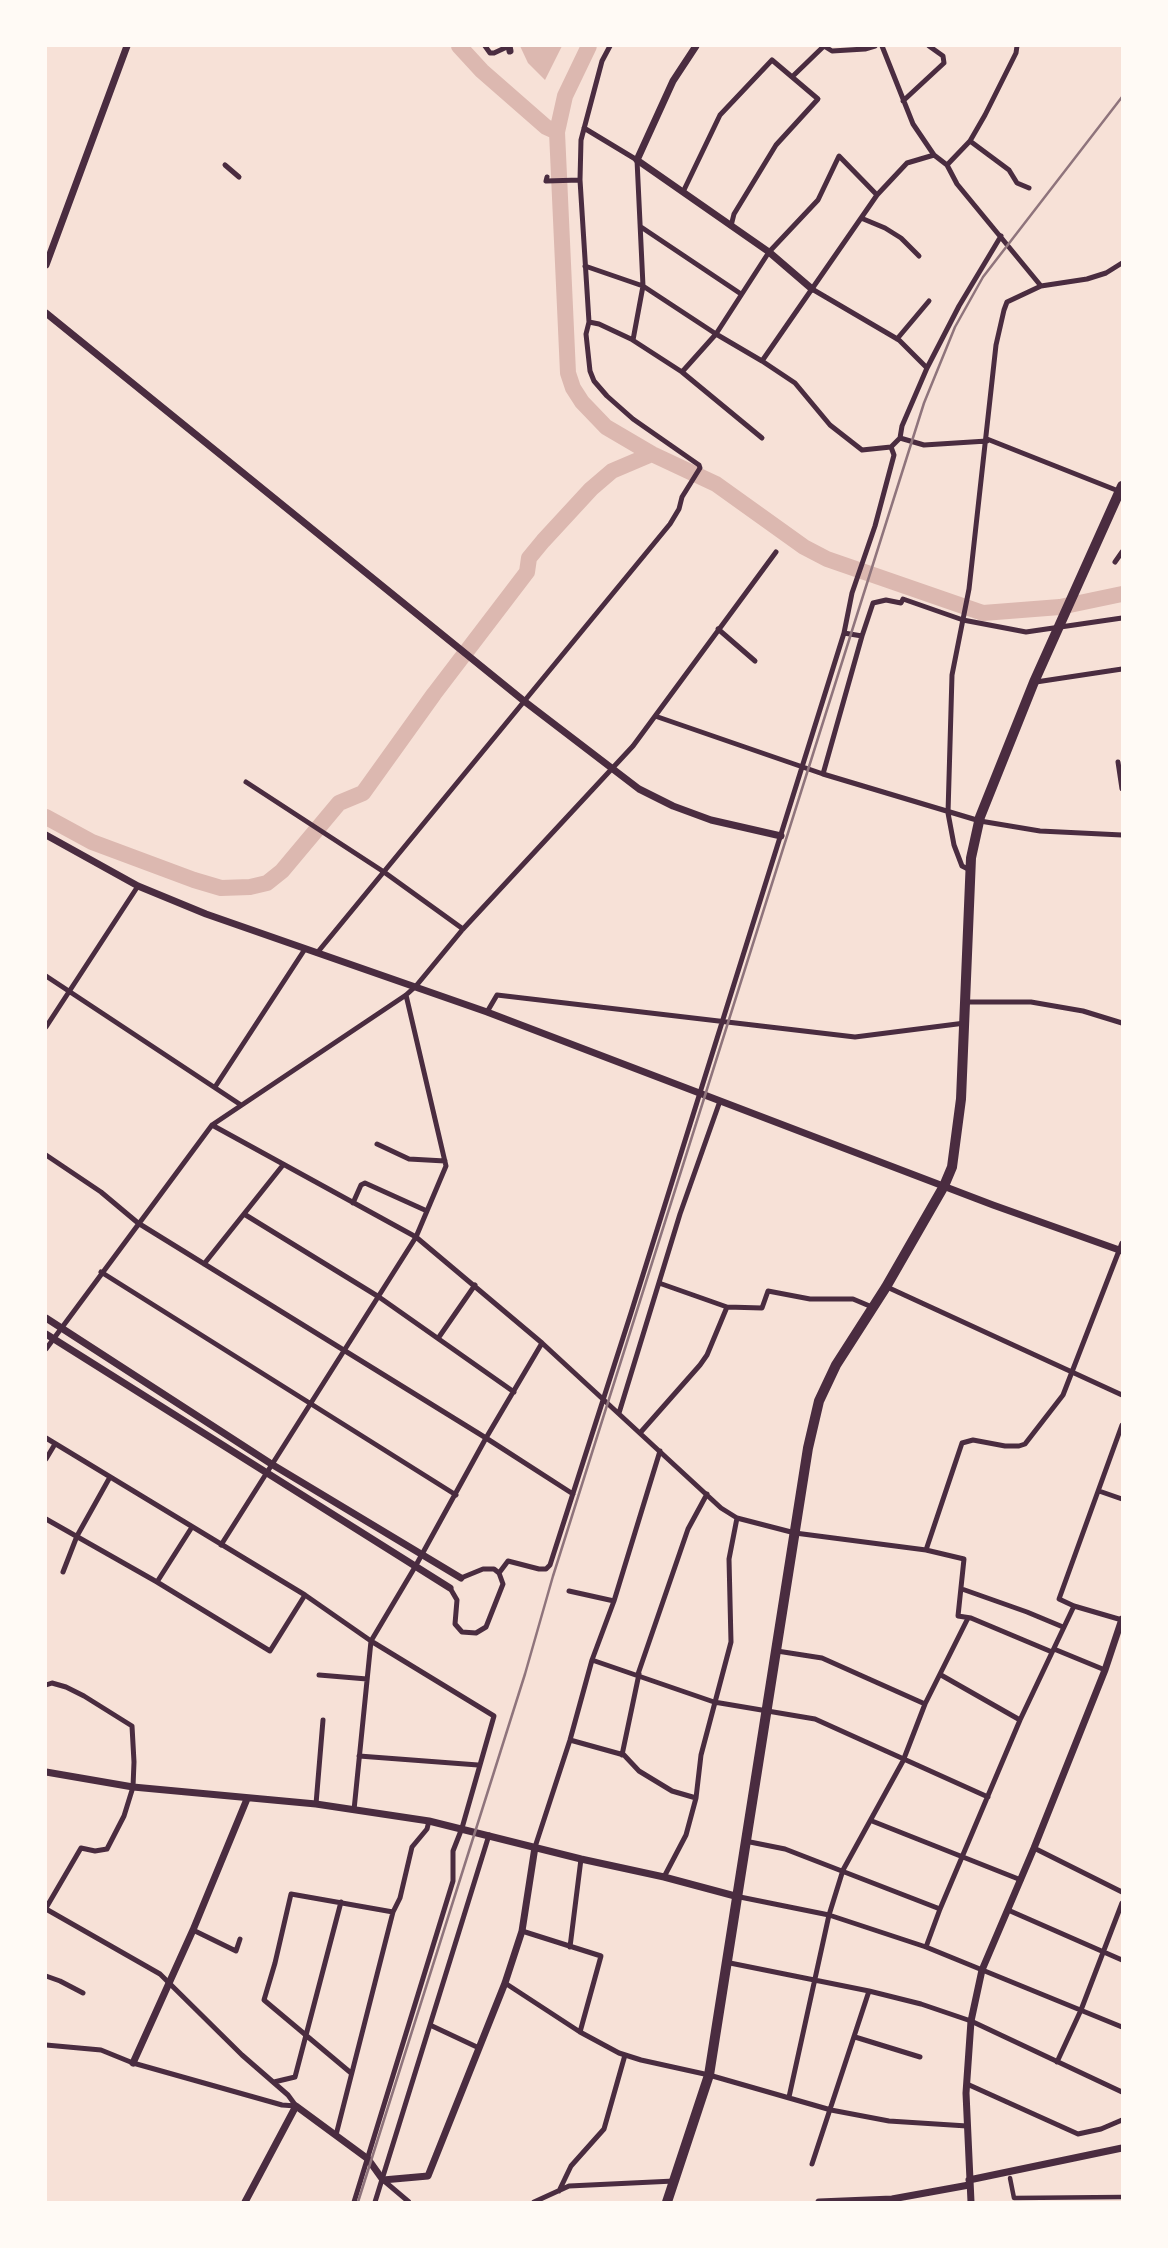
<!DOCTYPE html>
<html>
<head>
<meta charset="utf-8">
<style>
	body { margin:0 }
	#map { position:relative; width:1168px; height:2248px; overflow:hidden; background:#f7e1d7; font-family:Cabin,sans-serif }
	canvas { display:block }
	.frame { position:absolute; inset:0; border:47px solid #fffaf5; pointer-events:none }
</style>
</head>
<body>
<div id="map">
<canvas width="1168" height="2248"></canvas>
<div class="frame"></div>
</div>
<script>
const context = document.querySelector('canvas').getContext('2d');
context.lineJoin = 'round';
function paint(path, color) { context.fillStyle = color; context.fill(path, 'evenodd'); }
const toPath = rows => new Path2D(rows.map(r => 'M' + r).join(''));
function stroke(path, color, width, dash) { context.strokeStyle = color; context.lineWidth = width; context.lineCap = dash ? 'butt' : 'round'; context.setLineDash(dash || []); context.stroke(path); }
const water = toPath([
	[520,46,562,46,545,80,528,63]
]);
const river = toPath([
	[459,46,482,71,546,127,557,132],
	[589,46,565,96,557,132,568,373,573,388,582,402,606,427,652,454,716,484,804,547,827,559,983,613,1060,607,1122,594],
	[46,817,92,842,194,880,221,888,250,887,267,883,282,871,339,803,363,793,434,694,527,572,529,558,543,541,591,489,612,471,652,454]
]);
const pedestrian = toPath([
	[1010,2178,1014,2198,1122,2197]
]);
const minor = toPath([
	[485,46,490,53,494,53,509,46],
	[882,46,913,124,934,155,947,165,957,184,1041,286],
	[793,76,824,46,832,51,865,49,875,46],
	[903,101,944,63,943,56,929,46],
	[584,128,637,160,643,286,633,340],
	[970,141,1009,170,1017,183,1029,188],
	[225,165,239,177],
	[947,165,970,141,985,115,1016,53,1017,46],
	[547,177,546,181,580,180],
	[683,192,720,115,772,60,818,99,776,145,734,214,731,226],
	[861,218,885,228,901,238,919,256],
	[641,227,741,294],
	[585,266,643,286,716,334,762,361,795,383,830,425,862,450,891,447,900,438,902,426,927,368,959,306,1001,236],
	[812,289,899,340,927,368],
	[589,322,599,324,631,339,682,372,762,438],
	[897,339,929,301],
	[762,361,877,195,907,163,934,155],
	[682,372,716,334,769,252,818,200,839,156,877,195],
	[900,438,924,445,987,441],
	[987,439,1121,492],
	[1115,562,1122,552],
	[718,629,755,661],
	[844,633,862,636,873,603,886,600,901,603,903,599,963,620,1026,632,1122,618],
	[1036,682,1122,669],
	[655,716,823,774,980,821,1040,831,1122,835],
	[1118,762,1122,789],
	[823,774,862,636],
	[246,782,384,872,463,929],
	[970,870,962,866,954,845,948,813,952,675,969,589,996,345,1004,310,1007,302,1041,286,1087,279,1106,273,1122,263],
	[317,953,670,524,679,509,682,497,700,468,699,465,633,419,607,396,594,381,590,371,586,334,589,322,580,180,581,140,602,61,610,46],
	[46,976,241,1105],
	[964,1002,1031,1002,1083,1011,1122,1023],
	[487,1012,497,995,855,1037,965,1023],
	[46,1027,138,886],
	[215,1087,305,949],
	[212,1125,416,1237,542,1343,721,1508,737,1518,795,1533,926,1550,964,1559,958,1616,971,1618,1052,1652],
	[377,1144,409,1159,445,1161],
	[46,1155,101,1192,138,1223,486,1438,573,1494],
	[353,1203,361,1185,365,1183,427,1211],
	[244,1214,379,1297,514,1392],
	[204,1264,283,1165],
	[101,1272,456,1495],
	[659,1283,727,1307,762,1308,768,1291,810,1299,853,1299,872,1307],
	[887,1287,1122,1395],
	[439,1337,475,1285],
	[46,1349,212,1125,406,995,416,986,463,929,633,746,776,552],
	[619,1413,680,1214,720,1101],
	[640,1433,700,1365,707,1355,727,1307],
	[46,1438,305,1595,371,1641,494,1716,462,1828,453,1851,453,1881,354,2202],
	[46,1459,55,1444],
	[1099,1491,1122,1499],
	[46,1519,157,1582,270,1651,305,1595],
	[221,1545,416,1237,446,1166,406,995],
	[926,1550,962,1443,973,1440,1005,1446,1019,1446,1025,1444,1063,1395,1122,1243],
	[63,1572,77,1536,110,1477],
	[499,1573,508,1561,539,1569,546,1569,550,1565,631,1313,844,633,852,593,875,526,894,455,891,447],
	[157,1582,192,1527],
	[450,1588,457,1600,455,1624,462,1632,476,1633,486,1627,503,1584,499,1573,494,1569,483,1569,461,1578],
	[962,1589,1027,1612,1063,1627],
	[569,1591,614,1601],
	[1122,1620,1074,1606,1059,1599,1122,1425],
	[1054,1649,1105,1670],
	[777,1651,822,1658,925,1704],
	[592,1660,714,1702,815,1719,988,1797],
	[638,1674,688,1529,707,1494],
	[319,1675,367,1679],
	[941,1675,1020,1720],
	[46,1685,52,1683,66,1687,84,1696,132,1726,134,1762,133,1787,124,1816,107,1849,95,1851,81,1848,46,1908],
	[570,1740,624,1755,639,1771,672,1791,696,1798],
	[622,1755,639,1674],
	[359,1756,478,1765],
	[316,1804,323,1720],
	[354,1810,371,1641,415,1567,486,1438,542,1343],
	[872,1821,1021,1880],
	[745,1841,785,1849,940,1909],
	[535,1847,570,1740,592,1660,614,1601,660,1451],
	[1034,1848,1122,1892],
	[664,1877,686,1835,696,1798,701,1755,731,1642,729,1559,737,1518],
	[735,1896,829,1915,926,1947,1122,2027],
	[46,1909,160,1974,242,2055,288,2095,296,2106],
	[1008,1910,1122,1960],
	[193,1930,236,1951,240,1939],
	[522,1931,601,1956,580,2032],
	[570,1947,581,1859],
	[926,1947,940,1909,1020,1720,1074,1606],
	[725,1962,869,1991,921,2004,971,2021,1122,2092],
	[46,1976,60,1981,83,1993],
	[505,1983,580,2032,619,2053,641,2060,709,2075,831,2110,889,2121,967,2126],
	[430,2025,479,2048],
	[855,2037,920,2057],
	[46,2045,101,2050,133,2063,282,2105,296,2106],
	[1057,2062,1081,2010,1122,1903],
	[351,2073,264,2000,275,1963,291,1894,393,1912],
	[274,2082,295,2077,341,1902],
	[967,2084,1078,2134,1101,2129,1122,2120],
	[789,2097,829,1915,843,1870,903,1761,925,1704,968,1618],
	[336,2135,393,1912,400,1898,412,1847,427,1829,429,1821],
	[812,2164,869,1991],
	[383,2180,409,2202],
	[559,2191,571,2166,604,2129,625,2055],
	[375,2202,489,1835],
	[534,2202,569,2186,674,2181]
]);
const tertiary = toPath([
	[509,46,510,51],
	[696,46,673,81,637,160,769,252,812,289],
	[46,265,127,46],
	[46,313,524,701,639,789,673,806,711,820,781,836],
	[46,835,138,886,206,914,487,1012,993,1205,1122,1251],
	[46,1318,273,1465,461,1578],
	[46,1334,450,1588],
	[46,1772,133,1787,316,1804,429,1821,581,1859,664,1877,735,1896],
	[133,2063,193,1930,247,1799],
	[969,2180,1122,2148],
	[245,2202,296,2106,368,2159,383,2180,428,2176,505,1983,522,1931,535,1847],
	[819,2202,892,2199,969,2185],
	[971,2202,966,2093,971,2021,982,1970,1034,1848,1105,1670,1122,1619]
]);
const trunk = toPath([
	[667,2202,709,2075,808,1448,819,1401,836,1365,886,1287,944,1186,952,1167,961,1099,971,858,980,817,1034,682,1122,486]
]);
const rail = toPath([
	[358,2202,525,1674,553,1576,924,403,955,327,983,277,1122,97]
]);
paint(water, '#dcb8b0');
stroke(river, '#dcb8b0', 16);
stroke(pedestrian, '#4a2c40', 4.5);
stroke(minor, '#4a2c40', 5);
stroke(tertiary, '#4a2c40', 7);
stroke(trunk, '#4a2c40', 10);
stroke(rail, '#8f747c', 2.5);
</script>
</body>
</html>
